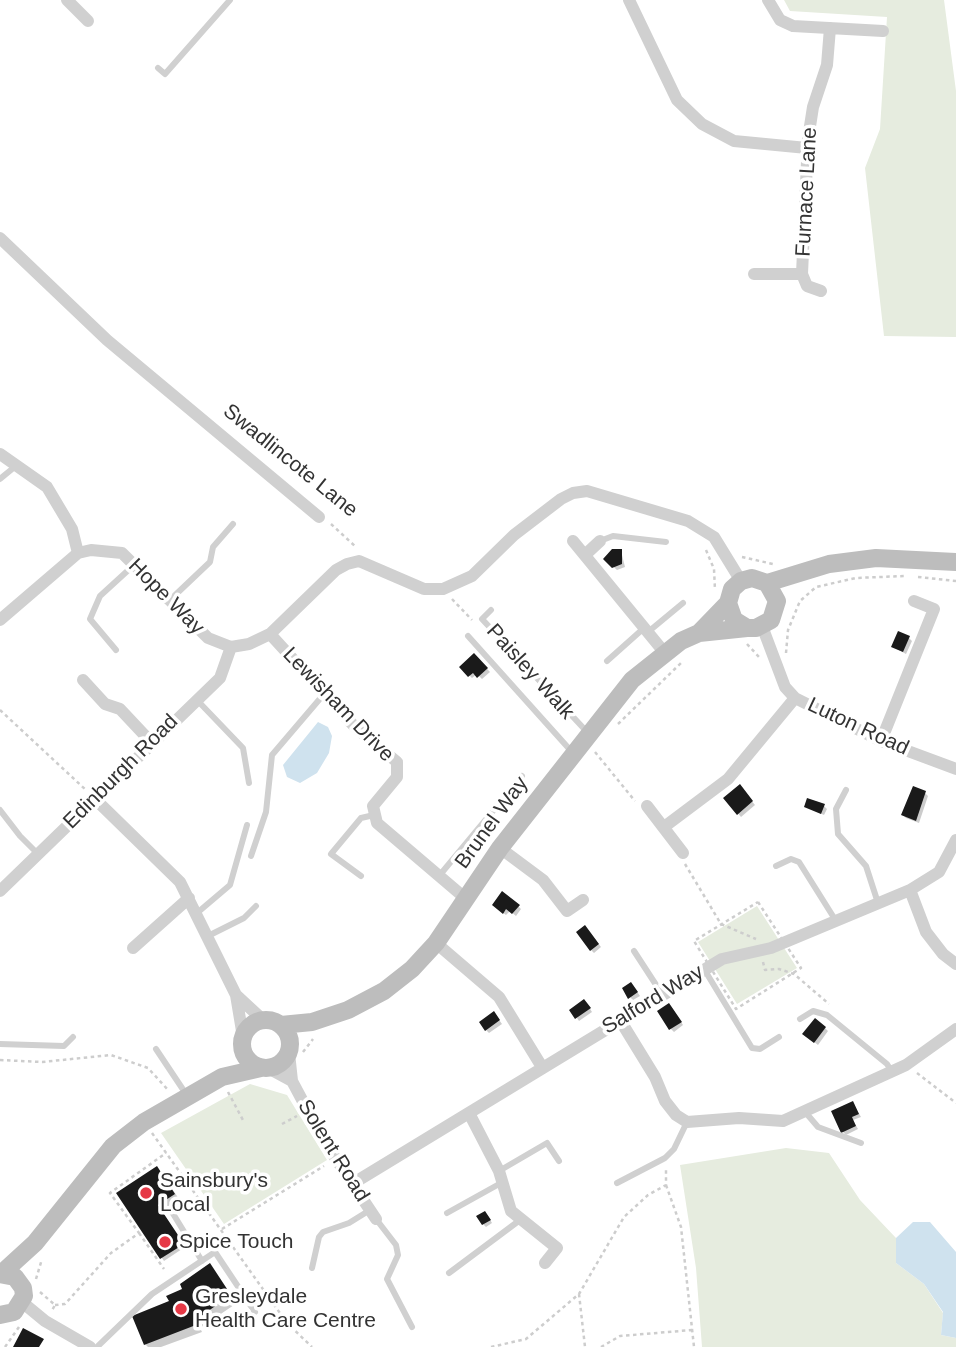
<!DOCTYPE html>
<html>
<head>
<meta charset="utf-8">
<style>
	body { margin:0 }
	canvas { display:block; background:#fff }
</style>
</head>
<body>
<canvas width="956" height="1347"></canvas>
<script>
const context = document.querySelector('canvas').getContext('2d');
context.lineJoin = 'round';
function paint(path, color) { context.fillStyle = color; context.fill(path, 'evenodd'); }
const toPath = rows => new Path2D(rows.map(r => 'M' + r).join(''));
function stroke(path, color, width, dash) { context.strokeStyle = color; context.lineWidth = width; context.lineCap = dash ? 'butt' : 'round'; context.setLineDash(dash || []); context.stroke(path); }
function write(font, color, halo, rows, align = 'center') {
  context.font = font + ' Helvetica,sans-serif'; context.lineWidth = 7; context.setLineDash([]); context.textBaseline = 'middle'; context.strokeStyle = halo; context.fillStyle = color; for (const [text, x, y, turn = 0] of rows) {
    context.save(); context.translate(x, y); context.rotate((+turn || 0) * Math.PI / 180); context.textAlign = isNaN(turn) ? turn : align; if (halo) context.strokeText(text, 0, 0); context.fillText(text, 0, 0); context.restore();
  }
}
const green = toPath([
	[784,0,944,0,956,91,956,337,884,336,865,168,880,129,887,17,790,11],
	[757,906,797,968,737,1004,698,942],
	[250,1084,287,1095,327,1160,224,1224,161,1133],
	[786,1148,829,1153,860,1200,896,1238,896,1263,924,1284,943,1313,941,1335,956,1338,956,1347,702,1347,696,1268,680,1165]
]);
const water = toPath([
	[318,722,328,727,332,736,329,753,317,773,300,783,287,777,283,765],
	[913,1222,930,1222,956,1252,956,1338,941,1335,943,1312,924,1284,896,1263,896,1238]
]);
const shadow = toPath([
	[621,551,625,567,617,570,605,559],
	[909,638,912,641,906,654,893,647],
	[474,655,490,672,482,679,477,674,472,678,461,667],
	[740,787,755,805,741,817,725,798],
	[925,793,928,796,919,823,906,818,903,815],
	[824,806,827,809,824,815,806,807],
	[518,906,521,909,516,916,510,911,506,915,497,908],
	[588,930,601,947,594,953,591,950],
	[634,987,640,996,633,1000,630,997],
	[587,1004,592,1012,579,1021,577,1018],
	[672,1008,683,1025,674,1032,671,1029],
	[497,1017,502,1024,489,1033,486,1030],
	[825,1028,828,1031,818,1045,808,1037],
	[853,1103,861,1117,853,1120,858,1129,846,1135,843,1132],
	[162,1174,179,1199,161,1211,185,1247,164,1261,119,1194],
	[488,1216,492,1223,486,1227,483,1224],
	[209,1266,237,1303,200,1328,202,1332,161,1347,148,1347,145,1344,184,1290]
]);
const building = toPath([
	[612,549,622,549,622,564,612,568,603,559],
	[898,631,910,636,903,652,891,647],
	[474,653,488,668,477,678,473,673,468,677,459,667],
	[740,784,753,801,737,815,723,798],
	[913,786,926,791,916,821,901,815],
	[807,798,825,804,821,814,804,807],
	[502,891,520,905,512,914,506,909,503,914,492,905],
	[585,925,599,944,590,951,576,932],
	[631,982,638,992,628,999,622,988],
	[584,999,591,1008,575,1019,569,1010],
	[669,1003,682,1022,669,1030,657,1011],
	[494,1011,500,1020,485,1031,479,1022],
	[815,1018,826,1027,814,1043,802,1034],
	[853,1101,859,1114,852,1117,856,1126,841,1133,831,1111],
	[157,1166,175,1194,158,1205,184,1244,160,1259,116,1193],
	[485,1211,491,1220,482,1225,476,1216],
	[210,1263,231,1295,194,1321,196,1325,144,1345,132,1316,169,1301,166,1296,182,1289,180,1284],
	[23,1328,44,1339,39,1347,13,1347]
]);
const path = toPath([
	[331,524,356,547],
	[706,550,714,569,715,590],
	[742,557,773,564],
	[918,577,956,581],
	[452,599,472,620],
	[747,644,759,657],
	[786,653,788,630,800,601,816,587,856,578,904,576],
	[0,710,87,791],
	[618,724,681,663],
	[595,752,635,801],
	[685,864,721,924,756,939],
	[758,902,801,968,736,1009,694,941,758,902],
	[763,962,765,970,779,969,794,974,829,1004],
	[303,1052,313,1039],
	[0,1060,42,1062,111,1055,148,1068,169,1091],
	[917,1073,956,1103],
	[228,1092,244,1122],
	[282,1124,297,1116],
	[152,1133,287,1323,312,1347],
	[666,1185,681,1227,694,1347],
	[222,1229,324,1166],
	[139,1233,164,1269],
	[36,1279,42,1259],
	[40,1292,55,1305,51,1312],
	[579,1294,585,1347],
	[55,1305,65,1304,111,1253,139,1233,110,1193,166,1153],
	[5,1347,19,1327],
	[491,1347,526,1339,579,1294,624,1217,648,1195,666,1185,666,1167],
	[601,1347,620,1336,692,1330]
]);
const lane = toPath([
	[158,68,165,74,230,0],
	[0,479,17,465],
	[600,541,613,536,666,542],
	[171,599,210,562,213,547,233,524],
	[491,610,482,619,588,733],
	[648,632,683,603],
	[468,636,572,752],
	[116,650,90,619,100,596,135,564],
	[607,661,644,628],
	[196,699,243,748,249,783],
	[846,790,836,809,838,834,866,866,878,903],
	[0,810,20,836,38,854],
	[251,856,266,812,272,755,324,694],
	[776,866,791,859,799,862,836,921],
	[361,876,331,854,361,818,374,815],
	[439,876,522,776],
	[197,913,230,885,247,825],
	[208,936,244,918,256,906],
	[634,951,662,994],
	[704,969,752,1048,760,1049,779,1037],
	[800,1019,813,1011,827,1015,887,1064,892,1072],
	[0,1044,64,1046,73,1037],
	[156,1049,186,1094],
	[806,1113,818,1127,861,1143],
	[499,1171,547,1143,559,1161],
	[617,1183,665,1158,674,1149,687,1122],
	[172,1212,202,1261],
	[447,1213,501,1183],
	[376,1219,396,1245,398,1255,387,1279,412,1327],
	[312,1268,319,1237,323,1232,349,1223,370,1210],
	[449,1273,520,1220],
	[97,1347,152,1294,215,1252,255,1312]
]);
const street = toPath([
	[67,0,88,21],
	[629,0,677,100,702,124,734,141,807,148],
	[768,0,780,20,793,26,883,31],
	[0,238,107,340,319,517],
	[754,274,802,274,808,139,813,107,827,65,830,28],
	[802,274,807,286,821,291],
	[0,454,47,487,72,529,78,553],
	[573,541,664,652],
	[586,554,600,541],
	[0,620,78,553,91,550,122,553,208,638,231,647,249,644,270,634,336,570,347,564,359,561,424,589,443,589,472,576,514,535,561,499,573,493,587,491,688,521,714,537,741,581],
	[762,626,785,687,795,698,881,741,956,769],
	[270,634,355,727,397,762,397,777,373,806,377,823,465,898],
	[83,680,105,704,120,709,151,742],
	[881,741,934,609,914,601],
	[95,799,180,882,236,995,243,1037],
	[647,806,683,853],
	[664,827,728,779,795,698],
	[500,848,543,880,567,911,583,900],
	[910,890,926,932,943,954,956,964],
	[0,891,220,678,231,647],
	[436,943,499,997,542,1067],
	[133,948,189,898],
	[236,995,263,1020],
	[620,1020,655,1077,665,1101,676,1115,687,1122,739,1118,783,1121,906,1065,956,1029],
	[289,1053,292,1081,324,1141,376,1219],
	[268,1068,292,1081],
	[469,1113,499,1171,511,1211,557,1248,545,1263],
	[352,1184,722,959,771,948,910,890,939,872,956,840],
	[22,1302,45,1321,90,1347]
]);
const secondary = toPath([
	[767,583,829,564,876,558,956,562],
	[699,633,728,603,732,589,741,581,752,578,767,583,777,601,771,620,756,628,747,628,734,620,728,603],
	'242 1044a24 24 0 1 1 48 0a24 24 0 1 1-48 0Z',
	[281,1025,312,1022,348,1010,384,991,412,969,436,943,500,848,632,680,681,641,699,633,747,628],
	[2,1273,35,1243,113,1146,144,1122,222,1077,261,1068],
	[0,1274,15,1277,23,1288,24,1296,14,1312,0,1315]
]);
const markers = [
	[146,1193,7,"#e63946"],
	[165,1242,7,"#e63946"],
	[181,1309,7,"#e63946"]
];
const streetNames = [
	["Furnace Lane",807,192,-87],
	["Swadlincote Lane",290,461,39],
	["Hope Way",166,597,45],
	["Paisley Walk",530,672,48],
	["Lewisham Drive",338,705,46],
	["Luton Road",858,727,25],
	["Edinburgh Road",121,772,-45],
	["Brunel Way",492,823,-54],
	["Salford Way",653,1000,-31],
	["Solent Road",333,1151,58]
];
const poiNames = [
	["Sainsbury's",160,1181],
	["Local",160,1205],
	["Spice Touch",179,1242],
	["Gresleydale",195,1297],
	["Health Care Centre",195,1321]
];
paint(green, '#e6ecdf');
paint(water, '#cfe2ee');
paint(shadow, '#0003');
paint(building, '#1a1a1a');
stroke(path, '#cdcdcd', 2.5, [3.5, 3.5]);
stroke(lane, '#d0d0d0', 6);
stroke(street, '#d0d0d0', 12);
stroke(secondary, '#bdbdbd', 18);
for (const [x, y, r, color] of markers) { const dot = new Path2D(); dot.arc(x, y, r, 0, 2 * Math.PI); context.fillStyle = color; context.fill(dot); stroke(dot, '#fff', 2.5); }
write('21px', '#333', '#fff', streetNames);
write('21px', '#333', '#fff', poiNames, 'left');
</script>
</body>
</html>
